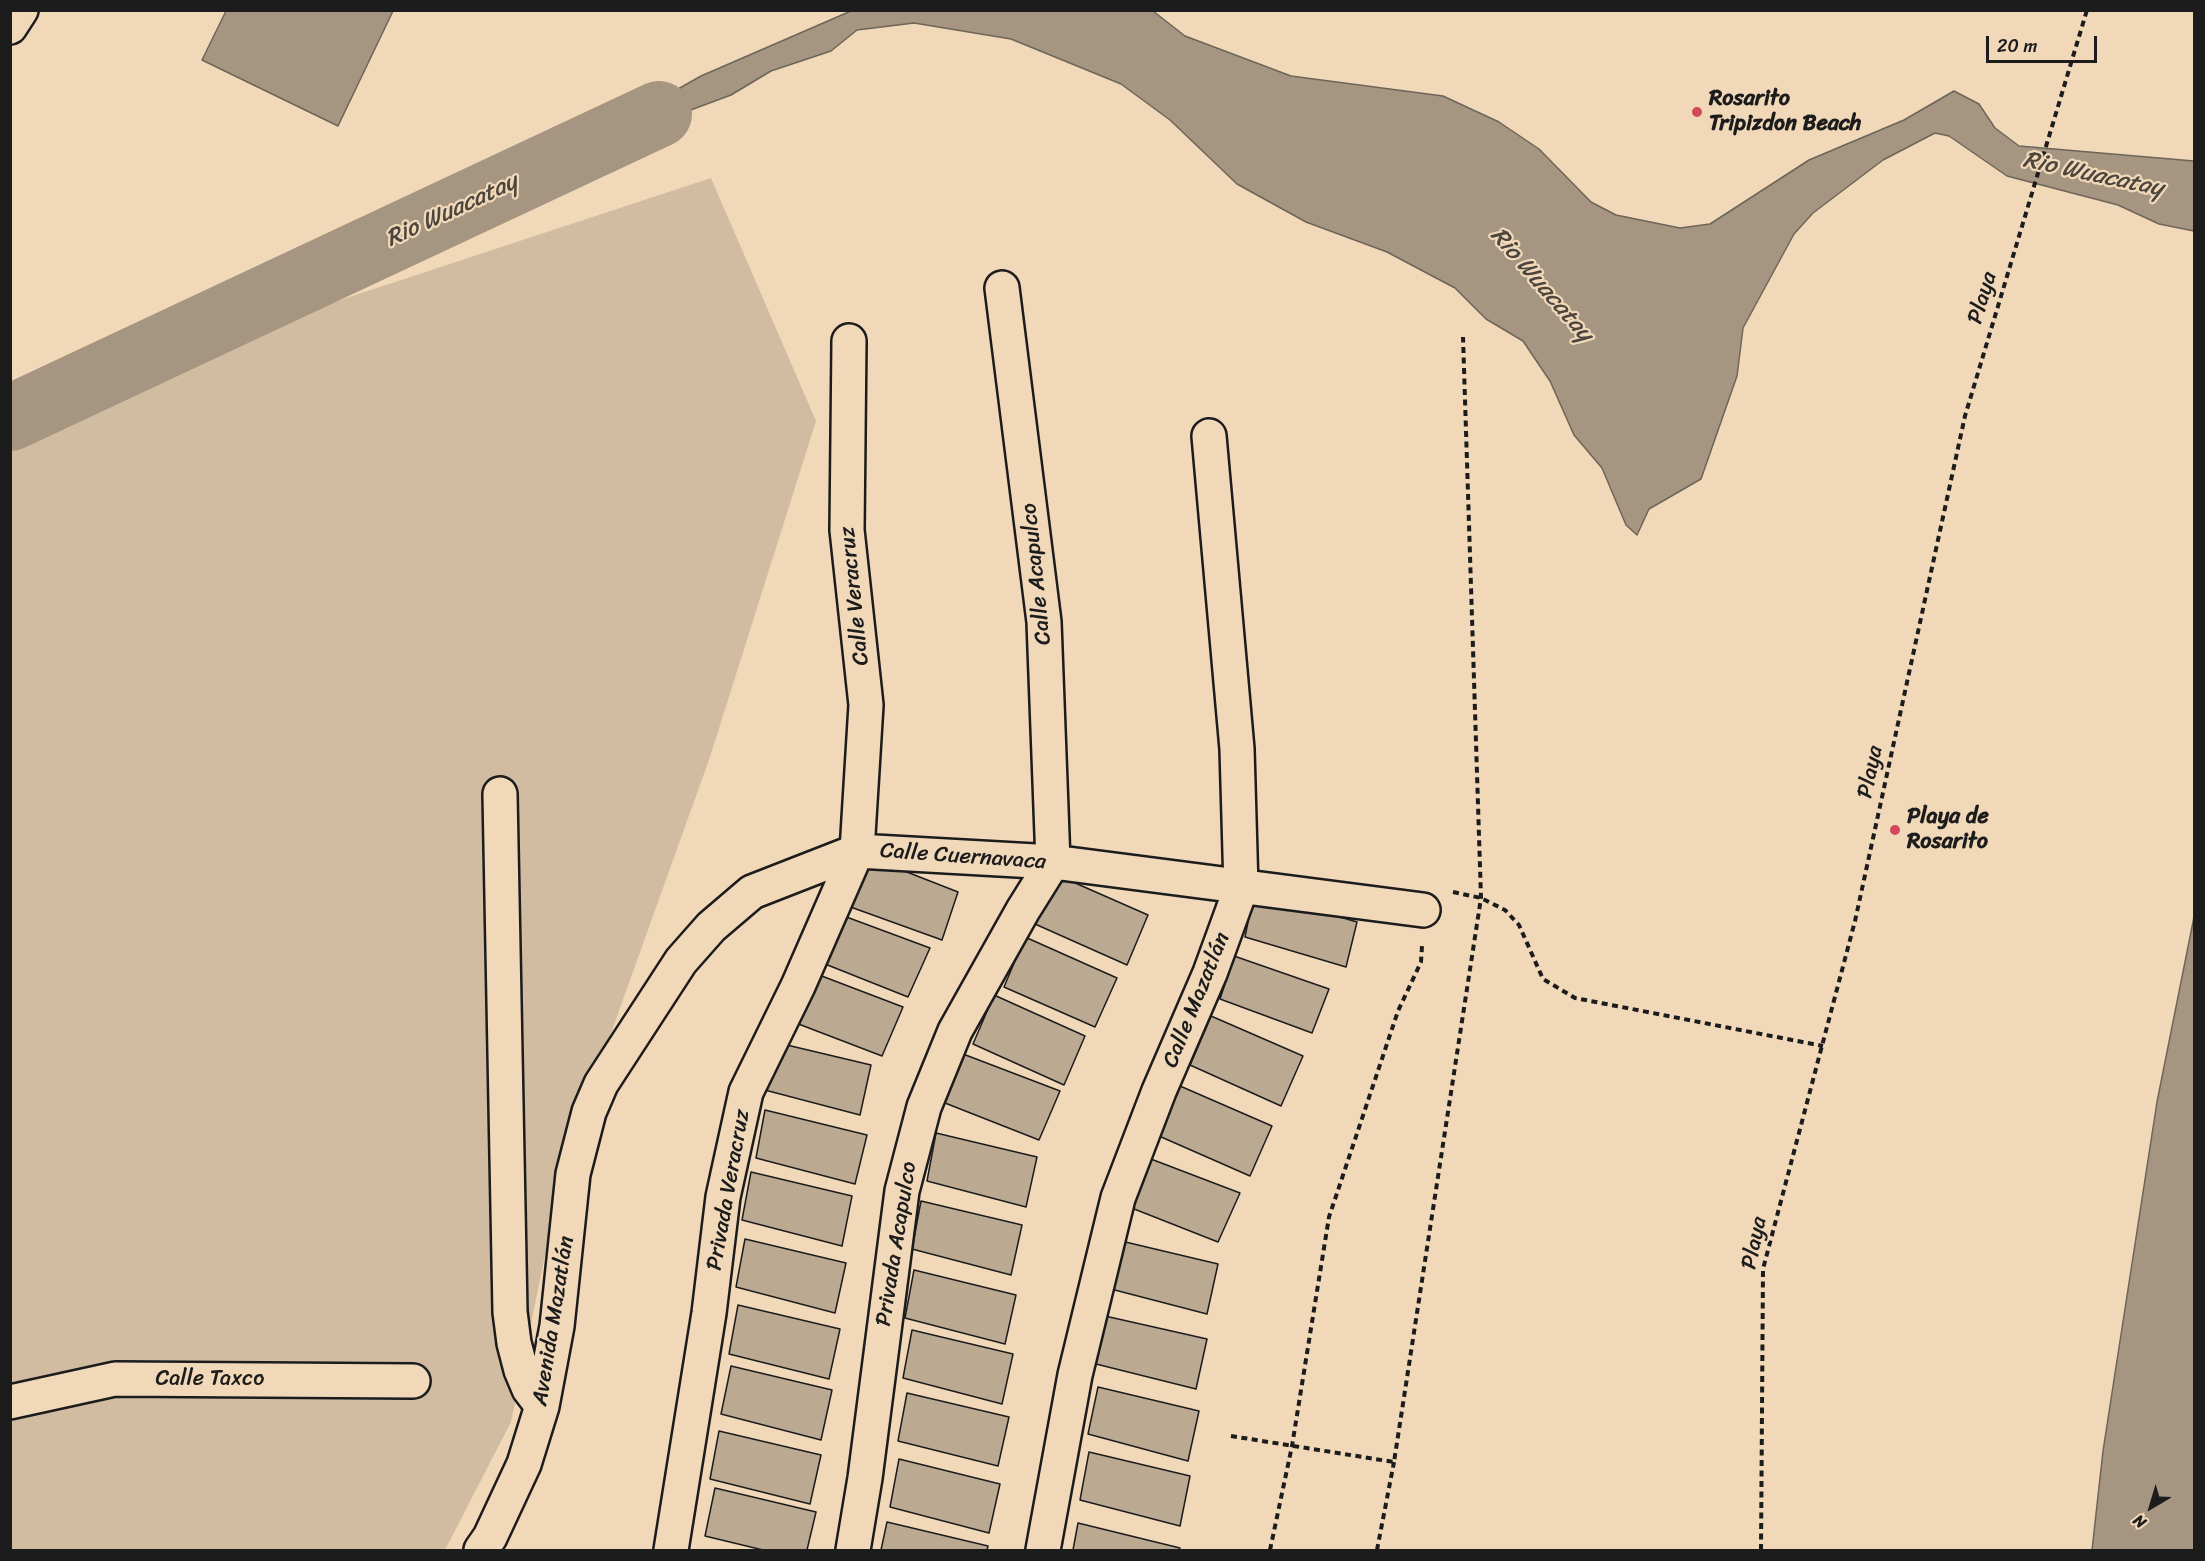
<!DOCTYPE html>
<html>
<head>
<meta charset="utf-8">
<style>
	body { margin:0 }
	#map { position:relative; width:2205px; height:1561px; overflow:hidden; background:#f1d8b8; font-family:Sriracha,sans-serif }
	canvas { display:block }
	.frame { position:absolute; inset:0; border:12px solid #1c1c1c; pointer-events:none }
	.north { position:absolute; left:2121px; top:1477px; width:60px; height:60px; -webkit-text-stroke:4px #f1d8b8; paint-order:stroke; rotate:218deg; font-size:16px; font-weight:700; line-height:24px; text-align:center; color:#1c1c1c }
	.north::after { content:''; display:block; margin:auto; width:21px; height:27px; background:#1c1c1c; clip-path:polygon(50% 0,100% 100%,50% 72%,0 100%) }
	.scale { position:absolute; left:1986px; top:36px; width:111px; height:27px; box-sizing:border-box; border:3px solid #1c1c1c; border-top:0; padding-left:8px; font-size:18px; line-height:21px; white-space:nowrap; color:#1c1c1c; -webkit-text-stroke:4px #f1d8b8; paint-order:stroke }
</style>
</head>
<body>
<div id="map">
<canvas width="2205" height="1561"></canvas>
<div class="frame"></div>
<div class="north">N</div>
<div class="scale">20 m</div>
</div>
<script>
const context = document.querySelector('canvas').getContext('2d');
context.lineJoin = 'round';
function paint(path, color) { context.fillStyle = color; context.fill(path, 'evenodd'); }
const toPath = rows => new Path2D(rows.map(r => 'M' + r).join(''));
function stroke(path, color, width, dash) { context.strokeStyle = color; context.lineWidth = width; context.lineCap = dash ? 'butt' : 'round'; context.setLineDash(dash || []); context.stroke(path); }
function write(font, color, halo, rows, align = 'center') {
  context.font = font + ' Sriracha,sans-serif'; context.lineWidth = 4.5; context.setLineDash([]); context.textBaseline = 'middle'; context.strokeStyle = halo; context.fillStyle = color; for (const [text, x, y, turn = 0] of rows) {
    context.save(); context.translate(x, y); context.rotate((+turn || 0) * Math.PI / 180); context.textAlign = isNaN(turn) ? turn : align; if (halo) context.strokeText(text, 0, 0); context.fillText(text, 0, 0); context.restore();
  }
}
const green = toPath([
	[711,178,816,421,710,757,563,1167,511,1422,445,1550,11,1550,10,449,82,385]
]);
const water = toPath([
	[226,11,226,10,393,11,338,126,202,60,226,11],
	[851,11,1153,11,1185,36,1291,76,1443,96,1499,122,1539,149,1591,202,1616,215,1680,228,1710,224,1809,160,1904,120,1954,91,1979,104,1995,128,2019,146,2194,161,2194,231,2159,224,2118,205,2007,176,1949,136,1935,133,1883,160,1813,213,1794,234,1743,328,1737,376,1701,479,1649,509,1637,535,1626,525,1602,468,1574,435,1550,381,1523,341,1486,319,1455,288,1387,252,1306,222,1237,184,1170,120,1121,84,1011,39,914,23,857,30,831,51,771,71,731,95,575,153,584,142,701,76,851,11],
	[2194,917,2194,1550,2092,1550,2103,1451,2157,1102,2194,917]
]);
const river = toPath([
	[10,418,659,114]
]);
const building = toPath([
	[866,856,958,892,942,940,845,905,866,856],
	[1057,875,1148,915,1127,965,1035,924,1057,875],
	[1254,892,1357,922,1346,967,1245,937,1254,892],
	[833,912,930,948,908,997,815,960,833,912],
	[1025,937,1117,978,1095,1027,1004,987,1025,937],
	[1234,956,1329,989,1312,1033,1220,999,1234,956],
	[806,970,903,1007,882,1056,788,1020,806,970],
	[994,995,1085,1036,1064,1085,973,1044,994,995],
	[1211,1016,1303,1056,1281,1106,1190,1065,1211,1016],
	[770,1041,871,1065,860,1115,761,1089,770,1041],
	[963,1054,1060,1091,1039,1140,945,1103,963,1054],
	[1180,1086,1272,1126,1250,1176,1159,1136,1180,1086],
	[765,1110,867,1135,855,1184,756,1158,765,1110],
	[936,1133,1037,1157,1026,1207,927,1181,936,1133],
	[1143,1156,1240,1193,1218,1242,1124,1205,1143,1156],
	[751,1172,852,1196,842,1246,742,1220,751,1172],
	[921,1201,1022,1225,1011,1275,912,1249,921,1201],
	[745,1239,846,1263,835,1313,736,1287,745,1239],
	[1117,1240,1218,1264,1207,1314,1107,1288,1117,1240],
	[914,1270,1016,1295,1005,1344,905,1318,914,1270],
	[738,1305,840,1329,829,1379,729,1354,738,1305],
	[1105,1316,1207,1339,1196,1389,1096,1364,1105,1316],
	[912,1330,1013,1354,1002,1404,903,1378,912,1330],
	[731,1366,832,1390,821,1440,721,1414,731,1366],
	[1098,1387,1199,1411,1188,1461,1088,1434,1098,1387],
	[907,1393,1009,1417,998,1466,898,1441,907,1393],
	[719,1431,821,1455,810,1504,710,1479,719,1431],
	[1089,1452,1190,1476,1180,1526,1080,1500,1089,1452],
	[899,1459,1000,1484,989,1533,890,1507,899,1459],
	[715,1488,816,1512,807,1550,763,1550,705,1536,715,1488],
	[887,1522,988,1546,987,1550,881,1550,887,1522],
	[1078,1523,1180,1548,1179,1550,1073,1550,1078,1523]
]);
const path = toPath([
	[1453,892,1481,898,1505,910,1519,925,1543,979,1575,998,1823,1046],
	[1231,1436,1394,1462,1481,898,1463,337],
	[1270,1550,1292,1446,1329,1217,1398,1011,1421,962,1422,946],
	[1377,1550,1394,1462],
	[1761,1550,1763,1269,1855,921,1965,416,2087,10]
]);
const minor = toPath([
	[500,794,510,1312,514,1343,521,1370,529,1389,542,1406],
	[10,1402,115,1379,413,1381],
	[481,1550,490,1537,524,1464,542,1406,557,1326,573,1174,589,1112,601,1084,681,961,711,927,752,892,857,851,1053,862,1423,910],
	[671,1550,709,1313,723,1197,746,1092,798,986,857,851,866,705,847,530,849,341],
	[853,1550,865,1478,902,1191,924,1107,955,1031,1023,910,1053,862,1044,622,1002,288],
	[1043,1550,1075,1375,1118,1198,1159,1091,1210,973,1241,888,1237,749,1209,436]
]);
const major = toPath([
	[10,27,21,10]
]);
const markers = [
	[1697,112,6,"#d1495b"],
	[1895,830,6,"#d1495b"]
];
const poiNames = [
	["Rosarito",1709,99],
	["Tripizdon Beach",1709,124],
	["Playa de",1907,817],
	["Rosarito",1907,842]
];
const streetNames = [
	["Playa",1983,298,-73],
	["Calle Acapulco",1037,574,-96],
	["Calle Veracruz",855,596,-96],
	["Playa",1871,772,-78],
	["Calle Cuernavaca",963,857,4],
	["Calle Mazatlán",1197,1000,-68],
	["Privada Veracruz",729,1190,-80],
	["Playa",1755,1243,-78],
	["Privada Acapulco",897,1244,-81],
	["Avenida Mazatlán",554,1321,-81],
	["Calle Taxco",210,1379]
];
const waterNames = [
	["Rio Wuacatay",2093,175,12],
	["Rio Wuacatay",452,211,-25],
	["Rio Wuacatay",1541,285,49]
];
paint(green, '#d2bca1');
paint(water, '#a59581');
stroke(water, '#6e6559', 1.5);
stroke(river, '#a59581', 66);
paint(building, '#bca992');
stroke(building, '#1c1c1c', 1.5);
stroke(minor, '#1c1c1c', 38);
stroke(major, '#1c1c1c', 38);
stroke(path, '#1c1c1c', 4, [6, 4.5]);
stroke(minor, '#f1d8b8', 33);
stroke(major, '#f1d8b8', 33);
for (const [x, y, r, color] of markers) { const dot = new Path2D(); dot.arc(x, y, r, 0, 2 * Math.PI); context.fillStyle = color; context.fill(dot); stroke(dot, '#f1d8b8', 2); }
write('bold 22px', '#1c1c1c', '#f1d8b8', poiNames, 'left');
write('22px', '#1c1c1c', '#f1d8b8', streetNames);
write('italic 24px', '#4c463f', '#f1d8b8', waterNames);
</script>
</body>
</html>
